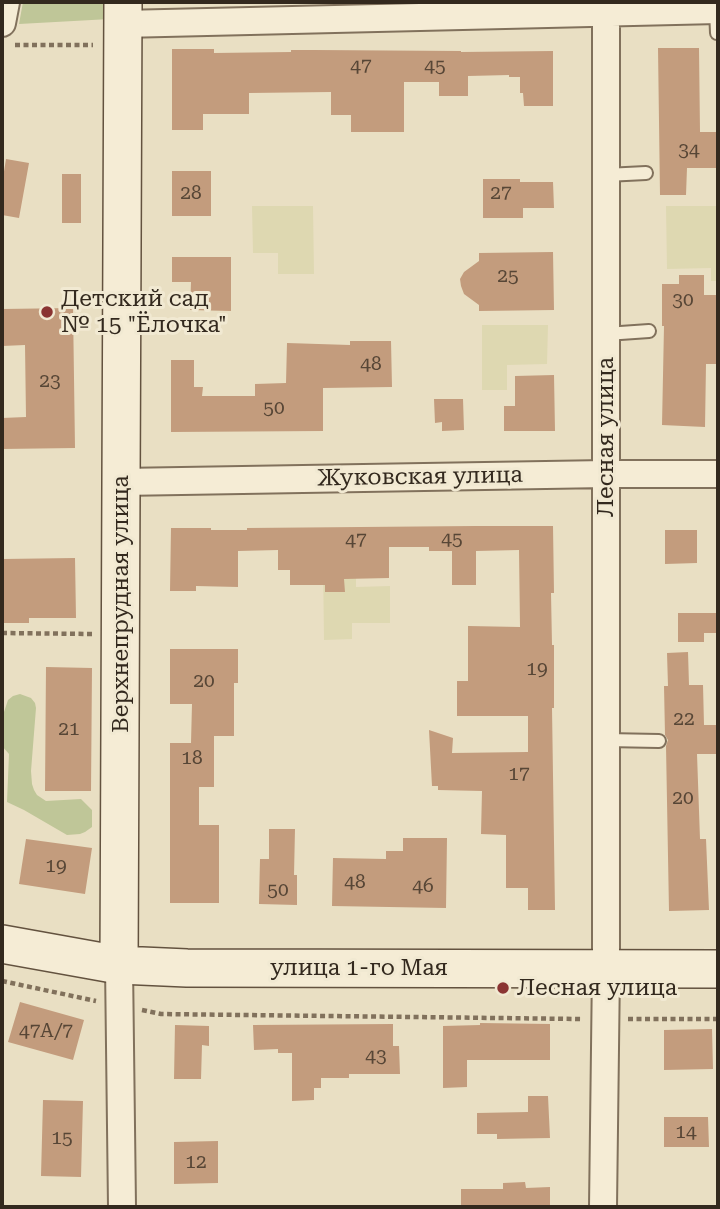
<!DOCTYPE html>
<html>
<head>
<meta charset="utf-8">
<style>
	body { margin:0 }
	#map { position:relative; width:720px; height:1209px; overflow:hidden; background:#e9dfc3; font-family:"Roboto Serif",serif }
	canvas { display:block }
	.frame { position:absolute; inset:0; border:4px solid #33291e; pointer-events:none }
</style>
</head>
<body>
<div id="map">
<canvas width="720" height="1209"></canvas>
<div class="frame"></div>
</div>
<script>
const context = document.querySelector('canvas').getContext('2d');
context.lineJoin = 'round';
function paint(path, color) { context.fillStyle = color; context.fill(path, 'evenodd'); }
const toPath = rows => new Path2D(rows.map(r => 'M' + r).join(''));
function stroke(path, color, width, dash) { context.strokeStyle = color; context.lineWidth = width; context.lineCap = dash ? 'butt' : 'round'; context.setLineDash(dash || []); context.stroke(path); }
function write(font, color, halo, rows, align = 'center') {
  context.font = font + ' "Roboto Serif",serif'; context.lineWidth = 6; context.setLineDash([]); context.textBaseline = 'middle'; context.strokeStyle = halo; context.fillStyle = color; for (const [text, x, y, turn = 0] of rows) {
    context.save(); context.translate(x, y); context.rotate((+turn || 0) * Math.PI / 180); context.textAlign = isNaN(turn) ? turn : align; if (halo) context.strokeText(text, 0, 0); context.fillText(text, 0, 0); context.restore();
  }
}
const farmland = toPath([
	[252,206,313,206,314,274,278,274,278,253,253,253],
	[666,206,718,206,718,281,711,281,711,268,667,269],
	[482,325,548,325,547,364,507,365,507,390,482,390],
	[323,560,356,560,356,587,390,586,390,623,352,623,352,639,324,640]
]);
const green = toPath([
	[23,2,111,2,110,19,19,24],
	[20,694,31,698,35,703,36,708,31,771,32,784,34,790,37,795,46,801,81,799,92,810,92,827,85,832,80,834,67,835,24,810,7,802,9,754,2,746,2,718,8,700,13,696]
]);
const building = toPath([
	[658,48,699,48,700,132,718,132,718,168,687,168,686,195,660,195],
	[172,49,214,49,214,53,291,52,291,50,315,50,461,51,461,52,553,51,553,106,524,106,523,93,520,93,520,77,509,77,509,75,468,76,468,96,439,96,439,82,404,82,404,132,351,132,351,115,331,115,331,92,249,93,249,114,203,114,203,130,172,130],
	[6,159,29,163,19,218,2,215,2,184],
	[172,171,211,171,211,216,172,216],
	[62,174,81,174,81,223,62,223],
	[483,179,520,179,520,182,553,182,554,208,523,208,523,218,483,218],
	[553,252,554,310,479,311,479,305,464,294,461,286,460,279,464,272,479,261,479,253],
	[172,257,231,257,231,311,190,310,191,282,172,282],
	[679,275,704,275,704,295,718,295,718,364,706,364,705,427,662,425,664,326,662,326,662,284,679,284],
	[73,308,75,448,2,449,2,418,26,417,25,345,2,346,2,309],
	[350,341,391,341,392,387,323,388,323,431,171,432,171,360,194,360,194,387,203,387,202,396,255,396,255,384,286,383,287,343,350,345],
	[554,375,555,431,504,431,504,406,515,406,515,376],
	[434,399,463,399,464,430,442,431,442,422,435,423],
	[475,526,553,526,554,593,551,593,552,645,554,645,554,708,552,708,555,910,528,910,528,888,506,888,506,835,481,834,482,791,438,790,438,786,432,786,429,730,453,738,452,753,528,752,528,716,457,716,457,681,468,681,468,626,520,627,519,550,476,551,476,585,452,585,452,551,429,551,429,547,389,547,389,578,344,579,345,592,325,592,325,585,290,585,290,570,278,570,278,550,238,551,238,587,196,586,196,591,170,591,171,528,211,528,211,530,247,530,247,528],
	[665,530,697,530,697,563,665,564],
	[75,558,76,618,29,618,29,623,4,623,3,559],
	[678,613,718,613,718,633,704,633,704,642,678,642],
	[170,649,238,649,238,683,234,683,234,736,214,736,214,787,199,787,199,825,219,825,219,903,170,903,170,743,191,743,192,704,170,704],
	[688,652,689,685,703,685,704,725,718,725,718,754,697,754,700,839,706,839,709,910,669,911,666,746,668,740,665,735,664,686,668,686,667,653],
	[46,667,92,668,91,791,45,791],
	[269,829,295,829,294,875,297,875,297,905,259,904,260,859,269,859],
	[403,838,447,838,446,908,332,906,333,858,386,859,386,851,403,851],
	[26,839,92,848,85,894,19,884],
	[20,1002,84,1020,73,1060,8,1042],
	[480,1023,550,1024,550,1060,467,1060,467,1087,443,1088,443,1026,480,1025],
	[393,1024,393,1046,399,1046,400,1074,349,1074,349,1078,321,1078,321,1088,314,1088,314,1100,292,1101,292,1053,278,1053,278,1049,254,1050,253,1025],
	[175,1025,209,1026,209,1046,202,1045,201,1079,174,1079],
	[712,1029,713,1069,664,1070,664,1030],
	[528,1096,548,1096,550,1138,497,1139,497,1134,477,1134,477,1113,528,1112],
	[43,1100,83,1101,81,1177,41,1176],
	[664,1117,708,1117,709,1147,664,1147],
	[218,1141,218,1183,174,1184,174,1142],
	[525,1182,526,1188,550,1187,550,1207,461,1207,461,1189,503,1189,503,1183]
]);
const path = toPath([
	[15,45,93,45],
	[2,633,92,634],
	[2,981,96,1001],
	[142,1010,161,1014,581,1019],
	[628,1019,718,1019]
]);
const lane = toPath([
	[716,10,717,33],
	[606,175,646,173],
	[606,334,649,331],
	[606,740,659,741]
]);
const street = toPath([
	[2,23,6,2],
	[122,24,718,10],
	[121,482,606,474,718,474],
	[119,965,122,1207],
	[603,1207,606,969,606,2]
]);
const secondary = toPath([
	[2,944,119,965,187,968,718,969],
	[119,965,123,2]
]);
const markers = [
	[47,312,7,"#8a3432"],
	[503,988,7,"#8a3432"]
];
const numberNames = [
	["47",361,66],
	["45",435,66],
	["34",689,150],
	["28",191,193],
	["27",501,193],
	["25",508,276],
	["30",683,300],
	["48",371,364],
	["23",50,381],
	["50",274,408],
	["45",452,539],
	["47",356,540],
	["19",537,669],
	["20",204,681],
	["22",684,719],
	["21",69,729],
	["18",192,758],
	["17",519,774],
	["20",683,798],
	["19",56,866],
	["48",355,882],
	["46",423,886],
	["50",278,890],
	["47А/7",46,1031],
	["43",376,1056],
	["14",686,1132],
	["15",62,1138],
	["12",196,1162]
];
const poiNames = [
	["Детский сад",61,299],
	["№ 15 \"Ёлочка\"",61,325],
	["Лесная улица",517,988]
];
const streetNames = [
	["Лесная улица",606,437,-90],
	["Жуковская улица",420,477,-1],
	["Верхнепрудная улица",121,604,-90],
	["улица 1-го Мая",359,968]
];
paint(farmland, '#ded8b1');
paint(green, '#bfc698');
paint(building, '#c39c7d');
stroke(lane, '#81715c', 16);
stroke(street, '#81715c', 30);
stroke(secondary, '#63523f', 40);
stroke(path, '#81715c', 4.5, [5, 3.5]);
stroke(lane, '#f5ecd5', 12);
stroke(street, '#f5ecd5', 26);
stroke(secondary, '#f5ecd5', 37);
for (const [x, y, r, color] of markers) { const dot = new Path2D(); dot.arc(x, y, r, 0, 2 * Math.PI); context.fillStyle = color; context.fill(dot); stroke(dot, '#f1e9d2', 2.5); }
write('19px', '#574636', null, numberNames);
write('23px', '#33291e', '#f1e9d2', poiNames, 'left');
write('23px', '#33291e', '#f1e9d2', streetNames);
</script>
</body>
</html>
